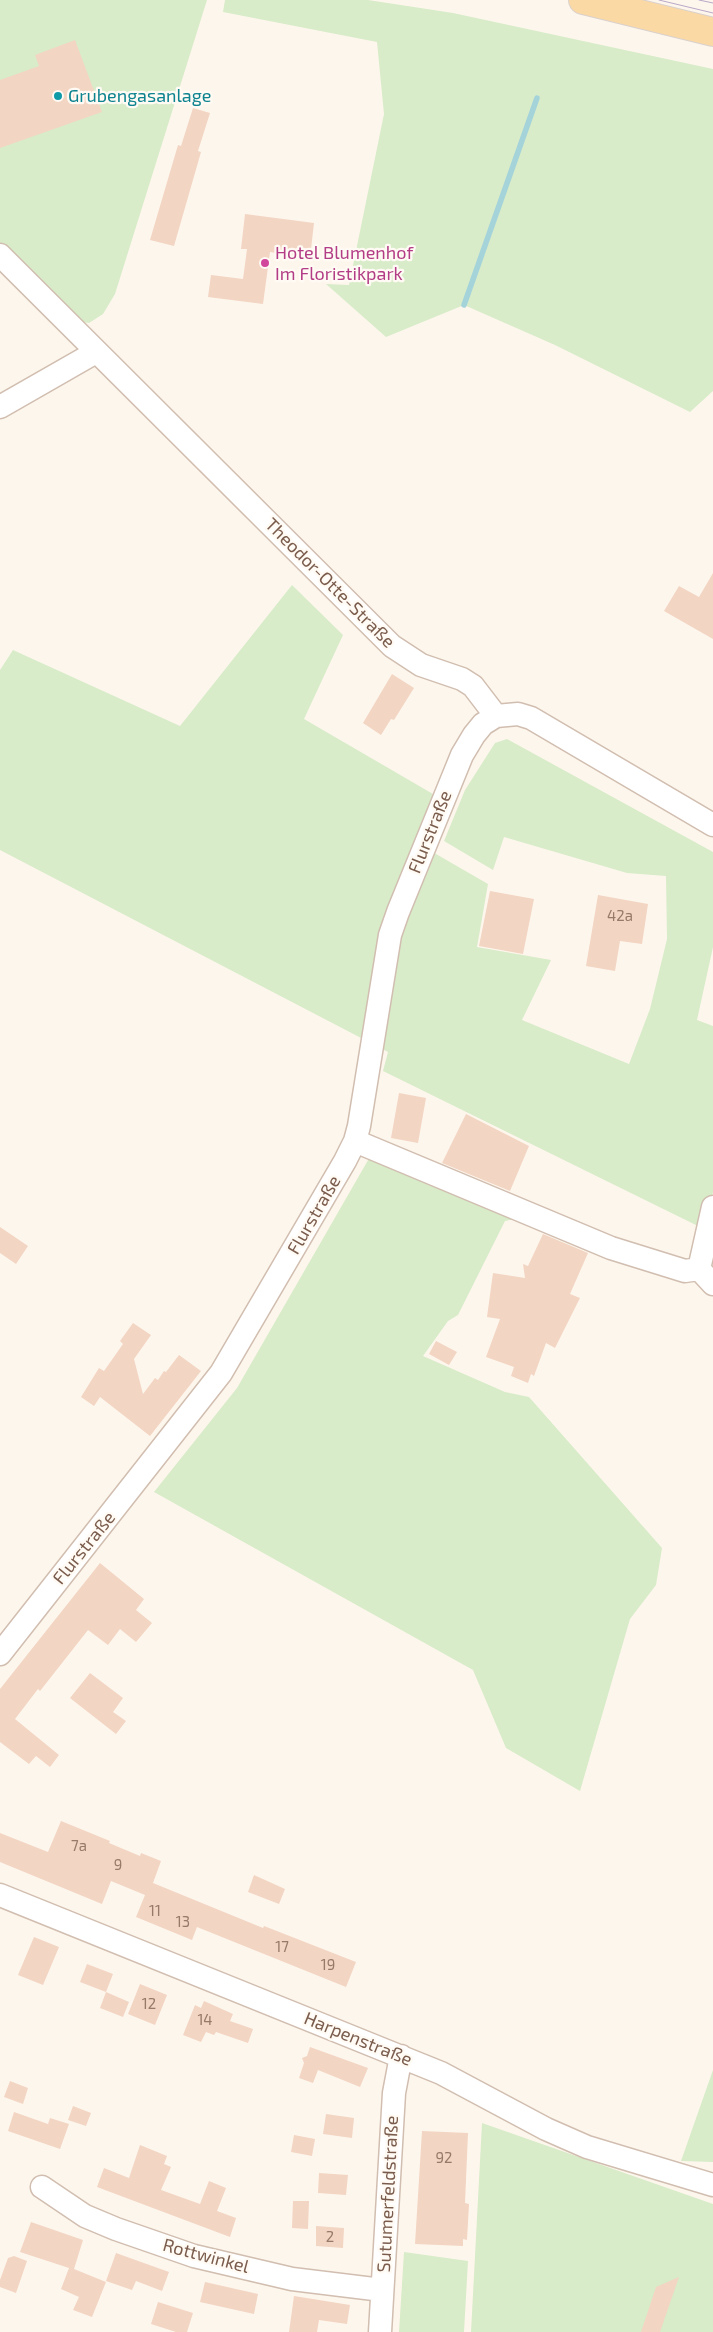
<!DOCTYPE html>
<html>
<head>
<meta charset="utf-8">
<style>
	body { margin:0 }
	canvas { display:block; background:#fdf6ec }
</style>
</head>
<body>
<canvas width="713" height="2332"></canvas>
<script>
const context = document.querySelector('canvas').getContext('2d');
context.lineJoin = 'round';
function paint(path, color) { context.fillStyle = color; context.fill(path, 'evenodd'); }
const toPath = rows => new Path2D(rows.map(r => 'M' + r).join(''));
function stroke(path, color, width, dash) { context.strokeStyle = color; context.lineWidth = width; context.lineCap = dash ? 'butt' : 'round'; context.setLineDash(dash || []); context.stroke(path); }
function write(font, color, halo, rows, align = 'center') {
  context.font = font + ' "Exo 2",sans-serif'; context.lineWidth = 4.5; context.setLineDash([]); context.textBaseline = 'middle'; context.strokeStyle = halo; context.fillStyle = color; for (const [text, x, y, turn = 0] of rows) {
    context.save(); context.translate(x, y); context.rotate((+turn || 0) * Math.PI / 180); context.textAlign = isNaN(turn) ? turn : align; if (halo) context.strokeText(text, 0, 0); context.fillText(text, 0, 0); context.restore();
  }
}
const green = toPath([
	[0,0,207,0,115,294,103,314,89,323,75,321,0,247],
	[225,0,368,0,453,13,713,69,713,391,690,412,555,345,464,305,386,337,326,284,349,285,384,114,377,42,223,12],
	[292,585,343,635,304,719,433,794,417,843,488,884,477,947,551,960,522,1020,629,1064,650,1009,667,939,666,876,627,873,504,837,493,870,444,841,465,790,495,743,507,739,713,852,713,947,697,1020,713,1026,713,1192,704,1229,383,1071,388,1052,0,850,0,670,13,650,180,726],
	[371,1155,515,1219,505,1221,458,1315,448,1321,423,1356,505,1392,529,1397,662,1548,656,1585,630,1619,580,1791,506,1748,473,1670,154,1492,237,1388],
	[713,2070,713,2162,681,2161],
	[482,2123,713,2204,713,2332,471,2332],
	[404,2252,468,2261,464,2332,399,2332]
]);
const stream = toPath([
	[464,305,537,98]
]);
const building = toPath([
	[75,40,102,112,0,148,0,80,39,66,35,55],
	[193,108,210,113,198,151,201,152,174,246,150,240,178,145,181,146],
	[245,214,314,223,310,258,270,252,263,304,208,297,211,275,243,279,247,249,241,249],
	[713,573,713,639,664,611,679,586,699,597],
	[392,674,414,688,394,720,391,719,381,735,363,723],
	[490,891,534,899,523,954,479,946],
	[598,895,648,904,642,944,620,941,615,971,586,966],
	[399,1093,426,1098,418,1143,391,1138],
	[466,1114,529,1146,510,1191,442,1163],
	[0,1227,28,1246,16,1264,0,1253],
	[543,1234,588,1253,570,1294,580,1298,555,1348,546,1343,534,1376,531,1374,528,1383,511,1376,514,1367,486,1357,500,1319,487,1317,493,1273,525,1278,523,1264,528,1266],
	[133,1323,151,1335,134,1359,143,1394,155,1378,158,1380,164,1371,166,1372,179,1355,201,1371,150,1436,100,1397,94,1406,81,1397,99,1368,104,1371,123,1344,120,1341],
	[436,1341,457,1352,449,1365,429,1354],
	[100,1563,144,1599,136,1610,152,1623,136,1642,120,1629,108,1645,88,1630,40,1691,38,1689,15,1719,59,1755,50,1767,36,1756,29,1764,0,1742,0,1689],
	[90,1673,123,1698,113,1712,126,1721,116,1734,70,1698],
	[61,1821,110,1841,109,1843,140,1856,141,1853,161,1861,153,1883,263,1928,264,1926,356,1962,346,1987,197,1927,192,1940,136,1917,145,1895,111,1881,102,1904,0,1862,0,1833,48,1852],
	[254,1875,285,1889,279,1904,248,1892],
	[34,1937,59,1947,43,1985,18,1975],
	[87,1964,113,1974,106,1992,129,2002,123,2017,100,2008,106,1992,80,1982],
	[140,1984,167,1995,155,2025,128,2014],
	[204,2001,233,2014,230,2021,253,2029,248,2043,216,2032,214,2035,206,2032,201,2042,183,2035,195,2005,201,2008],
	[310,2047,368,2068,360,2087,318,2070,313,2083,299,2078,304,2063,302,2058,307,2056],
	[10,2081,28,2088,23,2104,4,2097],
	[73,2106,91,2113,86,2126,68,2120],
	[14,2112,48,2124,50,2118,69,2124,60,2149,8,2131],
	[326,2114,354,2118,352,2138,323,2134],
	[422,2131,468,2133,465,2203,469,2204,467,2240,463,2239,463,2246,415,2244],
	[294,2135,315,2139,312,2156,291,2152],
	[140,2145,167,2156,164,2164,171,2167,161,2190,200,2204,209,2181,226,2188,217,2211,236,2218,230,2237,97,2187,104,2168,129,2178],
	[319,2173,348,2175,346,2195,318,2193],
	[293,2201,309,2201,308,2229,292,2228],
	[31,2222,83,2240,74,2269,106,2282,92,2317,73,2310,79,2297,61,2289,69,2268,20,2252],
	[316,2226,344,2228,343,2248,316,2246],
	[116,2253,169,2272,162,2291,136,2281,132,2290,106,2281],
	[14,2256,27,2261,16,2293,0,2287,0,2280,8,2258],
	[679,2277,660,2332,641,2332,656,2287],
	[205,2282,258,2294,254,2314,200,2302],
	[294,2296,350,2305,347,2324,319,2320,317,2332,289,2332],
	[158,2302,193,2313,187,2332,176,2332,151,2324]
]);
const minor = toPath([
	[0,255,392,646,421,665,462,679,473,686,496,716],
	[0,407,96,352],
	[355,1141,611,1248,685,1271,699,1269,713,1284],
	[699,1269,713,1207],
	[0,1654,221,1373,345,1161,355,1141,359,1126,390,935,398,912,462,755,474,735,483,724,496,716,518,714,531,718,713,825],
	[0,1895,441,2073,546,2129,587,2147,713,2185],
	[42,2187,85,2216,116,2229,194,2256,292,2279,382,2290],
	[380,2332,394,2093,401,2056]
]);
const major = toPath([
	[583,0,713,32]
]);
const tram = toPath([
	[659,0,713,13],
	[699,0,713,3]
]);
const markers = [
	[58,96,5,"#0f9aa8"],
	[265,263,5,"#d1479c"]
];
const numberNames = [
	["42a",620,916],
	["7a",79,1846],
	["9",118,1865],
	["11",155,1911],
	["13",183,1922],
	["17",282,1947],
	["19",328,1965],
	["12",149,2004],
	["14",205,2020],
	["92",444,2158],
	["2",330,2237]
];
const cultureNames = [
	["Grubengasanlage",68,96]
];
const hotelNames = [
	["Hotel Blumenhof",275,253],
	["Im Floristikpark",275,274]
];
const streetNames = [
	["Theodor-Otte-Straße",330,583,45],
	["Flurstraße",430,832,-68],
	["Flurstraße",314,1215,-60],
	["Flurstraße",84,1548,-51],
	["Harpenstraße",358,2039,22],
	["Sutumerfeldstraße",388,2194,-87],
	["Rottwinkel",206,2256,15]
];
paint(green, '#d8ecc9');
stroke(stream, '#a5d3da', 5.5);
paint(building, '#f3d5c3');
stroke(minor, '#d1beb0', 25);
stroke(major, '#dad1cd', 30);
stroke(minor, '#fff', 22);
stroke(major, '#fbd9a5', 28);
stroke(tram, '#b9a8c9', 1);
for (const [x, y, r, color] of markers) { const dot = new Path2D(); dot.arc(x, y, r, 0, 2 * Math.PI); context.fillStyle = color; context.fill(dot); stroke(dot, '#fffaf3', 2); }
write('15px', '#987a6a', null, numberNames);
write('18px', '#0d838f', '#fffaf3', cultureNames, 'left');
write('18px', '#b23c85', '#fffaf3', hotelNames, 'left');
write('18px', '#7a5c4d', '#fffaf3', streetNames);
</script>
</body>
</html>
